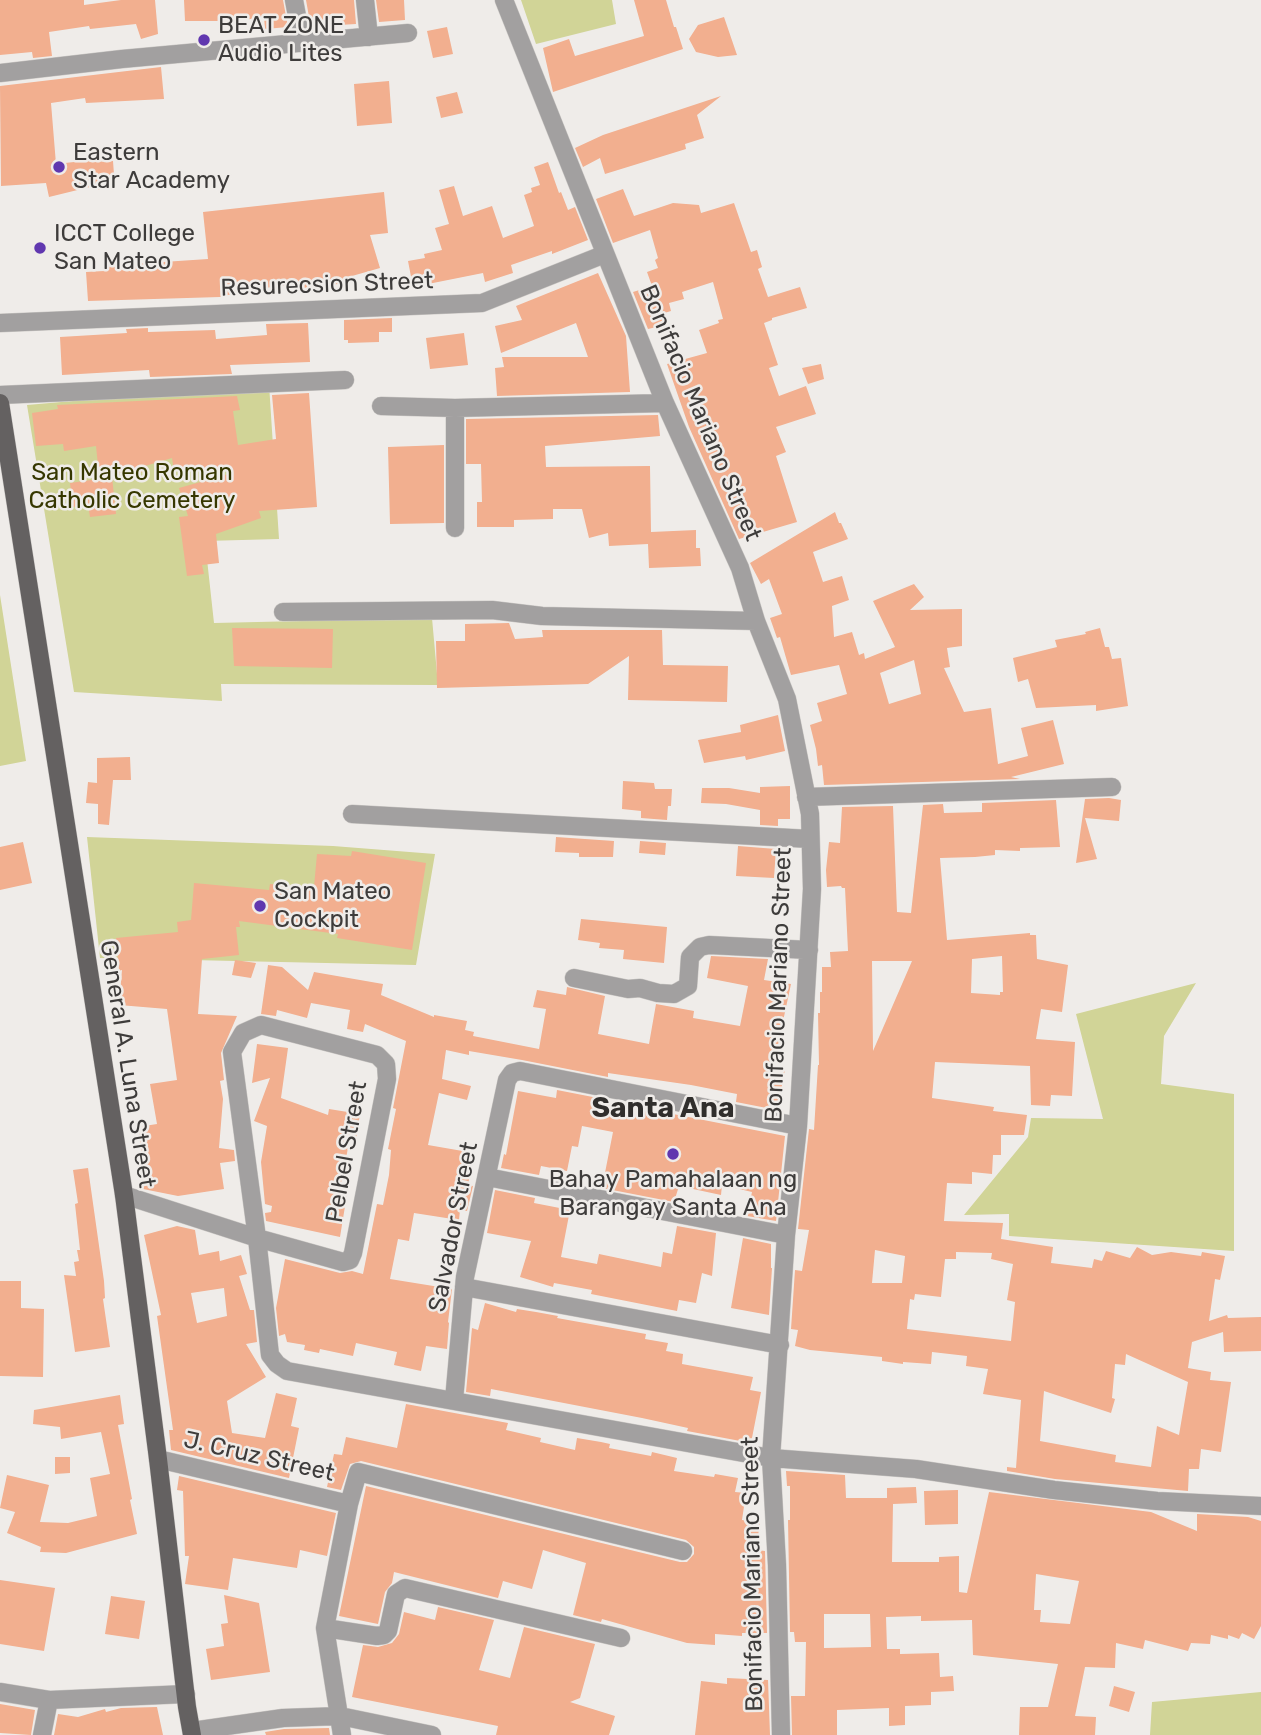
<!DOCTYPE html>
<html>
<head>
<meta charset="utf-8">
<style>
	body { margin:0 }
	canvas { display:block; background:#efece9 }
</style>
</head>
<body>
<canvas width="1261" height="1735"></canvas>
<script>
const context = document.querySelector('canvas').getContext('2d');
context.lineJoin = 'round';
function paint(path, color) { context.fillStyle = color; context.fill(path, 'evenodd'); }
const toPath = rows => new Path2D(rows.map(r => 'M' + r).join(''));
function stroke(path, color, width, dash) { context.strokeStyle = color; context.lineWidth = width; context.lineCap = dash ? 'butt' : 'round'; context.setLineDash(dash || []); context.stroke(path); }
function write(font, color, halo, rows, align = 'center') {
  context.font = font + ' Rubik,sans-serif'; context.lineWidth = 5; context.setLineDash([]); context.textBaseline = 'middle'; context.strokeStyle = halo; context.fillStyle = color; for (const [text, x, y, turn = 0] of rows) {
    context.save(); context.translate(x, y); context.rotate((+turn || 0) * Math.PI / 180); context.textAlign = isNaN(turn) ? turn : align; if (halo) context.strokeText(text, 0, 0); context.fillText(text, 0, 0); context.restore();
  }
}
const green = toPath([
	[521,0,612,0,616,24,536,44],
	[269,384,279,539,205,541,214,623,432,618,438,685,221,684,222,701,74,692,27,405],
	[0,595,26,761,0,766],
	[87,837,333,846,435,854,416,965,100,958],
	[1196,983,1164,1036,1161,1084,1234,1094,1234,1251,1009,1236,1009,1214,964,1215,1028,1137,1031,1118,1103,1119,1076,1014],
	[1261,1692,1261,1735,1150,1735,1152,1702]
]);
const building = toPath([
	[0,0,84,0,84,5,121,0,155,0,158,34,141,39,136,24,90,29,89,26,49,32,52,56,33,58,32,52,0,55],
	[184,0,283,0,288,27,265,29,264,17,237,21,185,21],
	[306,0,354,0,356,24,339,25,338,21,311,28],
	[376,0,404,0,405,20,379,22],
	[634,0,666,0,674,27,676,27,683,49,553,92,543,48,569,39,575,56,644,36],
	[724,17,737,55,718,57,696,52,689,39,698,25],
	[447,27,453,54,433,58,427,31],
	[161,67,164,99,86,103,85,98,51,103,56,164,92,160,92,162,113,161,115,188,98,190,98,185,49,197,46,183,1,186,0,86],
	[389,81,392,123,357,126,354,84],
	[457,92,463,113,441,118,436,97],
	[721,96,697,115,704,138,685,144,686,149,605,174,600,158,583,167,575,148,603,135],
	[548,162,559,193,561,192,568,210,575,207,588,240,552,254,552,251,511,265,513,273,485,282,483,273,413,287,408,261,425,258,424,254,442,250,435,228,449,224,439,190,454,186,463,216,492,206,503,238,534,226,524,195,532,192,531,188,540,185,534,167],
	[623,189,634,216,673,203,699,205,701,213,734,203,751,252,757,250,762,267,758,269,768,297,800,287,807,308,772,318,772,320,764,323,778,365,769,368,779,396,806,386,816,414,776,427,786,452,776,456,797,522,739,539,689,427,667,364,707,353,699,330,719,323,718,320,723,319,713,282,682,292,684,299,669,303,671,311,661,314,665,325,648,329,633,292,652,286,647,272,658,268,655,260,658,258,650,230,613,243,596,199],
	[384,192,388,233,370,235,380,268,338,280,338,284,302,288,302,283,265,288,265,286,220,297,88,301,86,272,104,271,103,266,208,259,203,212],
	[598,273,626,336,630,392,497,396,495,368,504,367,502,357,588,357,576,323,501,353,495,326,522,320,516,306],
	[392,318,392,332,379,332,379,342,348,343,348,340,344,340,344,320],
	[308,323,310,362,230,365,232,374,150,377,149,370,62,375,60,337,127,333,126,329,148,328,148,332,215,330,216,339,267,335,266,324],
	[464,333,468,365,430,369,426,338],
	[821,364,824,379,808,384,802,368],
	[309,393,317,507,259,511,261,518,216,534,219,563,202,565,204,574,187,576,179,517,188,516,179,488,229,474,228,468,174,471,172,458,145,466,145,472,99,475,96,446,64,451,63,444,36,446,32,413,58,409,57,405,237,396,240,410,233,411,238,445,276,439,272,395],
	[658,415,660,436,545,446,546,467,650,466,651,532,696,530,696,548,700,548,701,566,649,568,648,544,609,546,608,533,589,538,582,509,553,509,553,519,514,520,514,527,477,527,477,502,482,502,481,464,466,464,466,419],
	[444,445,444,523,390,524,388,447],
	[112,477,116,514,90,517,88,505,73,507,70,483],
	[835,512,839,523,841,523,848,539,813,552,823,582,842,576,849,600,832,606,834,637,852,632,859,655,864,653,865,659,895,647,873,601,914,584,924,597,910,610,962,609,962,646,947,648,950,667,944,668,964,712,991,708,998,764,1028,756,1021,728,1053,720,1064,764,1011,777,1020,779,824,785,822,765,818,766,816,749,810,725,822,721,817,703,847,694,839,665,791,675,780,637,777,638,770,618,782,614,769,579,761,584,750,563],
	[914,660,921,694,889,704,880,673],
	[509,623,515,639,543,637,542,630,662,630,663,665,728,666,727,702,628,700,629,656,588,684,437,688,436,641,465,641,465,624],
	[232,628,333,629,332,668,234,666],
	[1100,628,1105,647,1109,647,1112,659,1121,658,1128,706,1096,711,1096,705,1036,708,1028,679,1018,682,1013,658,1057,647,1055,640,1086,634,1085,632],
	[778,715,785,751,746,760,745,756,704,763,698,740,741,732,740,725],
	[130,757,131,780,113,780,109,825,98,824,98,804,86,803,88,782,97,783,97,758],
	[623,781,654,783,655,789,672,789,671,806,668,806,667,820,641,818,641,811,622,809],
	[790,786,790,819,778,819,778,826,760,825,760,810,726,804,701,803,702,788,729,788,760,793,760,787],
	[1109,798,1121,800,1119,821,1085,818,1097,859,1076,863,1085,799],
	[1056,800,1060,847,1020,848,1020,851,995,850,995,855,975,857,940,858,947,940,1030,933,1030,935,1036,935,1037,959,1068,965,1062,1012,1041,1009,1036,1039,1075,1042,1072,1096,1051,1095,1050,1106,1031,1105,1030,1066,935,1062,932,1098,994,1107,993,1111,1027,1115,1024,1135,1001,1135,1001,1155,993,1155,992,1174,972,1172,972,1184,947,1183,944,1221,1003,1223,1001,1239,1053,1247,1051,1263,1092,1268,1094,1259,1102,1261,1106,1251,1130,1258,1137,1247,1152,1255,1171,1252,1201,1256,1202,1252,1225,1256,1220,1280,1215,1279,1209,1321,1227,1315,1228,1318,1261,1317,1261,1351,1224,1352,1223,1332,1192,1342,1188,1368,1211,1372,1210,1380,1231,1382,1221,1452,1201,1449,1199,1469,1189,1469,1188,1491,1055,1479,1007,1471,1007,1467,1016,1468,1021,1400,983,1394,988,1369,966,1366,967,1356,932,1352,931,1364,903,1362,903,1364,882,1361,882,1357,810,1350,795,1346,798,1330,791,1329,795,1270,802,1271,809,1230,798,1229,809,1129,814,1130,818,1065,819,1065,818,1013,820,1013,820,992,822,992,822,967,831,967,830,952,848,951,845,888,842,888,841,886,827,887,826,870,829,842,840,843,842,807,893,806,897,912,911,913,923,805,943,804,944,813,982,812,982,803],
	[1002,956,1003,992,1000,992,1000,995,971,993,972,959],
	[872,961,912,961,873,1051],
	[875,1250,905,1256,902,1283,872,1283],
	[956,1252,992,1253,991,1259,1013,1264,1007,1300,1015,1302,1011,1341,907,1329,910,1299,914,1300,915,1294,941,1297,945,1259,956,1259],
	[1126,1354,1188,1382,1179,1435,1157,1426,1151,1467,1115,1462,1116,1455,1040,1441,1044,1391,1111,1413,1115,1399,1112,1398,1115,1364,1125,1365],
	[556,837,614,841,613,857,579,857,579,853,555,852],
	[640,841,666,843,665,855,639,853],
	[23,842,32,883,0,890,0,847],
	[738,846,776,849,774,878,736,876],
	[352,851,426,863,412,950,337,938,338,934,239,921,240,927,236,927,239,955,202,959,198,1014,237,1016,221,1053,224,1080,220,1081,223,1099,219,1148,234,1150,235,1161,220,1163,224,1189,178,1196,143,1189,139,1164,143,1164,138,1127,157,1124,150,1084,177,1080,167,1009,119,1005,122,970,119,971,116,938,178,932,177,922,191,920,194,883,269,890,270,884,314,887,317,854,351,856],
	[581,919,667,927,664,963,623,959,624,950,599,948,600,943,578,940],
	[711,956,768,959,764,980,791,984,773,1068,785,1070,777,1110,736,1102,737,1094,691,1085,608,1073,608,1077,522,1060,469,1051,469,1055,446,1050,442,1079,471,1086,467,1100,439,1093,428,1145,474,1153,468,1185,473,1186,467,1211,460,1210,459,1220,414,1213,409,1241,398,1239,390,1279,452,1289,448,1322,449,1323,447,1349,426,1346,421,1371,394,1365,397,1352,356,1343,353,1356,320,1349,319,1353,304,1350,305,1345,287,1342,285,1334,279,1336,276,1308,285,1259,340,1273,352,1271,363,1274,377,1204,383,1205,389,1175,391,1150,388,1149,396,1109,393,1108,406,1041,365,1024,363,1032,347,1029,350,1010,311,1003,307,1018,277,1010,276,1016,261,1014,268,965,282,967,308,990,314,972,383,984,381,995,434,1017,434,1015,467,1021,465,1030,474,1032,473,1036,539,1049,546,1009,533,1007,537,990,566,995,567,987,605,996,598,1034,649,1044,656,1004,694,1011,693,1018,740,1026,748,986,707,978],
	[235,960,256,963,251,978,232,975],
	[257,1044,288,1048,281,1098,328,1115,329,1109,360,1114,356,1139,350,1138,339,1193,347,1194,340,1237,266,1221,265,1213,271,1212,272,1206,265,1204,261,1162,267,1126,254,1121,270,1078,252,1083],
	[557,1090,603,1099,603,1104,667,1115,668,1113,785,1136,776,1221,747,1216,752,1192,722,1185,721,1195,679,1186,674,1202,602,1188,613,1132,582,1126,578,1147,572,1146,567,1171,541,1166,539,1175,501,1168,504,1154,506,1155,518,1091,556,1098],
	[88,1168,104,1281,105,1298,103,1299,110,1347,75,1352,64,1275,76,1276,74,1262,79,1261,77,1250,80,1250,75,1204,78,1203,73,1170],
	[495,1190,535,1198,534,1203,570,1210,561,1257,597,1264,599,1254,661,1267,663,1252,672,1254,677,1226,716,1233,712,1276,702,1273,696,1303,679,1300,677,1311,591,1294,592,1290,554,1283,553,1287,520,1277,531,1241,487,1233],
	[177,1226,195,1230,199,1255,219,1251,220,1261,241,1255,247,1274,239,1276,250,1310,254,1310,257,1342,246,1344,266,1377,227,1401,232,1433,265,1438,276,1393,297,1398,291,1426,299,1428,289,1478,171,1450,169,1430,173,1430,157,1316,161,1315,144,1235],
	[224,1288,227,1316,197,1323,191,1293],
	[743,1238,771,1244,771,1268,772,1268,769,1315,731,1308],
	[0,1281,21,1281,21,1308,44,1309,43,1377,0,1376],
	[485,1303,516,1312,517,1309,536,1312,558,1316,557,1318,646,1334,645,1339,668,1343,666,1351,683,1354,682,1364,753,1377,750,1390,761,1392,751,1443,687,1431,688,1428,642,1418,491,1389,490,1396,466,1392,472,1328,478,1330],
	[120,1395,124,1424,118,1425,132,1499,130,1500,137,1534,66,1553,40,1552,41,1547,7,1533,15,1512,0,1508,7,1475,49,1485,40,1522,68,1523,97,1516,90,1478,110,1474,101,1432,61,1439,60,1427,33,1424,34,1410],
	[406,1404,508,1423,506,1430,541,1438,540,1442,575,1450,577,1438,601,1442,610,1444,609,1448,651,1456,652,1452,677,1458,674,1471,714,1477,715,1474,738,1478,735,1492,746,1493,742,1520,760,1522,756,1550,765,1551,767,1633,742,1633,742,1636,715,1634,715,1645,687,1643,602,1619,601,1622,573,1615,586,1563,543,1550,532,1589,503,1581,498,1598,394,1572,392,1583,385,1592,378,1624,339,1616,366,1486,680,1562,687,1562,694,1554,694,1547,686,1540,361,1461,350,1464,341,1490,327,1487,334,1454,342,1455,346,1437,397,1448],
	[55,1457,70,1457,70,1473,55,1474],
	[786,1471,845,1475,846,1498,887,1498,887,1488,916,1487,917,1503,893,1504,892,1562,939,1562,939,1557,959,1556,959,1592,967,1593,989,1492,1151,1512,1197,1531,1197,1514,1248,1517,1261,1521,1261,1626,1254,1639,1242,1633,1239,1639,1228,1635,1228,1639,1211,1635,1210,1644,1191,1643,1188,1651,1145,1640,1143,1649,1116,1643,1115,1668,1085,1667,1075,1716,1096,1717,1095,1735,1019,1735,1020,1707,1048,1707,1058,1664,973,1655,972,1620,921,1621,921,1616,886,1617,887,1649,900,1649,900,1654,939,1653,940,1677,953,1676,954,1691,931,1692,931,1705,905,1706,905,1725,889,1726,889,1708,837,1710,837,1735,792,1735,791,1696,805,1696,806,1642,795,1642,794,1632,790,1632,788,1520,790,1520,790,1486,787,1486],
	[1036,1574,1079,1581,1070,1624,1040,1622,1041,1610,1034,1610],
	[824,1614,870,1614,871,1647,824,1648],
	[179,1476,336,1513,327,1556,300,1550,297,1568,233,1558,228,1590,185,1584,189,1556,185,1556,183,1491,177,1490],
	[958,1490,958,1524,925,1525,924,1491],
	[0,1580,55,1588,44,1651,0,1644],
	[224,1595,259,1603,270,1672,211,1680,206,1649,224,1646,221,1624,228,1623],
	[111,1596,145,1601,139,1639,105,1634],
	[438,1607,494,1620,479,1670,510,1678,524,1627,595,1644,580,1698,570,1702,615,1716,609,1735,496,1735,498,1726,352,1697,363,1645,378,1647,392,1643,399,1634,404,1612,435,1620],
	[727,1678,768,1680,770,1735,695,1735,701,1681,727,1684],
	[1114,1686,1135,1692,1129,1712,1109,1706],
	[0,1704,35,1710,31,1735,0,1733],
	[157,1707,163,1735,54,1735,58,1714,78,1717,105,1709,106,1712,121,1708],
	[329,1728,330,1735,266,1735,265,1732,284,1729]
]);
const minor = toPath([
	[294,0,302,43],
	[365,0,369,37],
	[504,0,665,403,740,568,756,621,787,699,810,814,812,889,798,1126,786,1235,771,1458,777,1565,781,1735],
	[0,73,122,59,408,33],
	[0,323,482,303,605,254],
	[0,395,345,380],
	[381,406,455,408,665,403],
	[455,528,455,408],
	[283,612,492,610,542,616,756,621],
	[806,797,1112,787],
	[352,814,810,839],
	[574,978,628,989,640,988,658,993,674,994,688,986,690,957,700,947,709,945,809,950],
	[487,1177,786,1235],
	[124,1195,257,1238,343,1262,350,1260,353,1253,387,1079,386,1064,377,1055,261,1025,243,1033,232,1052,257,1238,270,1355,277,1364,287,1371,771,1458,916,1469,1054,1490,1157,1501,1261,1506],
	[464,1287,780,1345],
	[454,1400,465,1277,507,1080,512,1073,520,1071,798,1126],
	[158,1459,349,1504],
	[325,1628,377,1636,384,1635,388,1631,396,1594,405,1588,621,1638],
	[0,1692,49,1700,186,1694],
	[192,1731,283,1718,340,1716,432,1735],
	[42,1735,49,1700],
	[342,1735,325,1628,349,1504,358,1472,683,1551]
]);
const major = toPath([
	[0,403,124,1195,158,1459,187,1707,192,1735]
]);
const markers = [
	[204,40,7,"#6037af"],
	[59,167,7,"#6037af"],
	[40,248,7,"#6037af"],
	[260,906,7,"#6037af"],
	[673,1154,7,"#6037af"]
];
const poiNames = [
	["BEAT ZONE",218,26],
	["Audio Lites",218,54],
	["Eastern",73,153],
	["Star Academy",73,181],
	["ICCT College",54,234],
	["San Mateo",54,262],
	["San Mateo",274,892],
	["Cockpit",274,920],
	["Bahay Pamahalaan ng",673,1180,"center"],
	["Barangay Santa Ana",673,1208,"center"]
];
const streetNames = [
	["Resurecsion Street",327,285,-2],
	["Bonifacio Mariano Street",700,413,67],
	["Bonifacio Mariano Street",779,985,-88],
	["General A. Luna Street",127,1064,81],
	["Pelbel Street",347,1152,-80],
	["Salvador Street",454,1227,-79],
	["J. Cruz Street",259,1457,13],
	["Bonifacio Mariano Street",753,1574,-91]
];
const parkNames = [
	["San Mateo Roman",132,473],
	["Catholic Cemetery",132,501]
];
const quarterNames = [
	["Santa Ana",663,1109]
];
paint(green, '#d1d497');
paint(building, '#f2af8f');
stroke(minor, '#ccc9c6', 19);
stroke(major, '#ccc9c6', 19);
stroke(minor, '#a2a0a0', 18);
stroke(major, '#646161', 18);
for (const [x, y, r, color] of markers) { const dot = new Path2D(); dot.arc(x, y, r, 0, 2 * Math.PI); context.fillStyle = color; context.fill(dot); stroke(dot, '#efece9', 2.5); }
write('24px', '#3e3c3b', '#efece9', poiNames, 'left');
write('24px', '#3e3c3b', '#efece9', streetNames);
write('24px', '#363700', '#efece9', parkNames);
write('bold 28px', '#302e2c', '#efece9', quarterNames);
</script>
</body>
</html>
